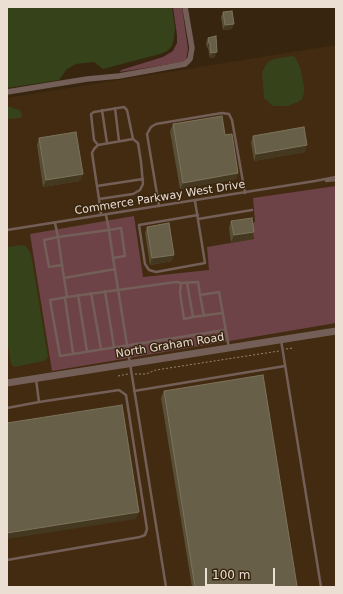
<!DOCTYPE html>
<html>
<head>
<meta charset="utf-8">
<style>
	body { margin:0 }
	#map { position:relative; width:343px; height:594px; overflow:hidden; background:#372510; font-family:"DejaVu Sans",sans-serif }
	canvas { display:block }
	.frame { position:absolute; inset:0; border:8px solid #ebded2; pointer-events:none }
	.scale { position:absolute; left:205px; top:568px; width:70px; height:18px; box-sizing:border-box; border:2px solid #ebded2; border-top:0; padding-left:5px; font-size:12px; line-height:14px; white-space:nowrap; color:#ebded2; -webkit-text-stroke:3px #372510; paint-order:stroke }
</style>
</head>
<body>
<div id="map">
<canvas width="343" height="594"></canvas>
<div class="frame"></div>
<div class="scale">100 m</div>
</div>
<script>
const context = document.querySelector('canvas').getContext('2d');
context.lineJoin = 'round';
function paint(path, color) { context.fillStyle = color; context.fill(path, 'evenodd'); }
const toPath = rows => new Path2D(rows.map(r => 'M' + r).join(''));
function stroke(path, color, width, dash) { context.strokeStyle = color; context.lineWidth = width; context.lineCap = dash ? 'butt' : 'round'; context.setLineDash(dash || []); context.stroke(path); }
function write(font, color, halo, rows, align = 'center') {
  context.font = font + ' "DejaVu Sans",sans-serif'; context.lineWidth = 3; context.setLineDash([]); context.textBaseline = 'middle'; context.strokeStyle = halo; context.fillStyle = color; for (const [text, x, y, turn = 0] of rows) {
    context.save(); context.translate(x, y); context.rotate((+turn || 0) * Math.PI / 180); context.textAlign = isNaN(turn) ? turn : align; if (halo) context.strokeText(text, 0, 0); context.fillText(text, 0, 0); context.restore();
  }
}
const built = toPath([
	[336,45,336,587,7,587,7,98]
]);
const green = toPath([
	[173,7,182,7,188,49,186,60,183,62,120,72,121,70,163,57,173,51,177,43,177,35],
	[336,186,336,323,52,371,30,234,134,216,143,277,209,270,207,247,254,239,251,224,255,222,253,198]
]);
const water = toPath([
	[7,7,172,7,175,29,174,38,172,46,167,51,160,54,103,69,94,62,76,64,67,69,59,80,7,88],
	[292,56,295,57,300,67,304,86,304,93,302,99,298,102,288,106,273,106,264,98,262,72,268,62,274,59],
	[7,106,20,110,22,116,20,118,7,119],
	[22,245,26,246,31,254,48,357,44,361,14,367,11,364,7,340,7,247]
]);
const path = toPath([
	[286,349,293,348],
	[135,374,146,374,156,370,279,351],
	[118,376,128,374]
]);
const service = toPath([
	[115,108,119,141],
	[102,110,107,143],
	[98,145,94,140,91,114,94,112,124,107,127,110,133,139],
	[326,181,336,180],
	[97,186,143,179],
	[99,199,133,194,140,190,143,184,141,162,138,143,133,139,98,145,94,149,92,153,97,186,99,199,101,215],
	[195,201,205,263,156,272,149,270,145,264,139,225,198,215],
	[159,206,147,134,151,127,156,124,222,113,229,114,232,120,245,193],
	[198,219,252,210],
	[55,223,58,237,109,230,106,215],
	[121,228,125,256,113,258,109,230,121,228],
	[7,230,315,181,336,177],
	[58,237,62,265,49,267,44,240,58,237],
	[113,258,166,587],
	[62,265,67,297,176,282,181,283,198,282,200,295,219,292,229,348],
	[64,278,115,269],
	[181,283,180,293,184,319,193,317],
	[187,283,193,317,222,313],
	[105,291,114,347],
	[91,293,101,349],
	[78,295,87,351],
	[200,295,204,316],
	[67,297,50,300,60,356,225,330],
	[65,298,73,353],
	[281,340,321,587],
	[134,391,285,366],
	[7,408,39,402],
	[7,560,140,537,145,535,147,529,126,395,119,390,39,402,36,379]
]);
const minor = toPath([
	[7,92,87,79,119,76,185,64,190,59,192,48,185,7]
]);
const tertiary = toPath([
	[7,383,336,331]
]);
const wall = toPath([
	[223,12,232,29,223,30,221,17],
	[208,38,215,57,210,58,208,48,207,48,206,43],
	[173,124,225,135,238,173,236,179,180,189,170,131],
	[253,136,305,152,254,161,251,142],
	[39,138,83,174,80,181,43,187,37,145],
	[231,221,254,232,252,239,231,242,229,228],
	[147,227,172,261,150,265,145,233],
	[164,391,297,586,296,587,192,587,161,398]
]);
const shadedWall = toPath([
	[234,24,232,29,223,30,225,25],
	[209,43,210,43,208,48,207,48],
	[217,52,215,57,210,58,211,53],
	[307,145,305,152,254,161,256,154],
	[238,173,236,179,180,189,183,183],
	[83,174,80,181,43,187,46,180],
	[254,232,252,239,231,242,234,235],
	[174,255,172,261,150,265,152,258],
	[139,512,136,519,7,539,7,533]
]);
const building = toPath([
	[232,11,234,24,225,25,223,12,232,11],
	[216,36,217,52,211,53,210,43,209,43,208,38,216,36],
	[222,116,225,135,232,134,238,173,183,183,173,124,222,116],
	[304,127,307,145,256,154,253,136,304,127],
	[76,132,83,174,46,180,39,138,76,132],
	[252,218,254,232,234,235,231,221,252,218],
	[169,223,174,255,152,258,147,227,169,223],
	[263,375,297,586,293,587,195,587,164,391,263,375],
	[122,405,139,512,7,533,7,423,122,405]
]);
const streetNames = [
	["Commerce Parkway West Drive",160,198,-9],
	["North Graham Road",170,346,-9]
];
paint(built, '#422b10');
paint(green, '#6e4348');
paint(water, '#35421a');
stroke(path, '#958675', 1, [2, 2]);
stroke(service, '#735f58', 2.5);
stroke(minor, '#735f58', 5.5);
stroke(tertiary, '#735f58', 7);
paint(wall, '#575036');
paint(shadedWall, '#443820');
paint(building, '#675f47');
stroke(building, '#7c735c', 1);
write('11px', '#ebded2', '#372510', streetNames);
</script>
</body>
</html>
